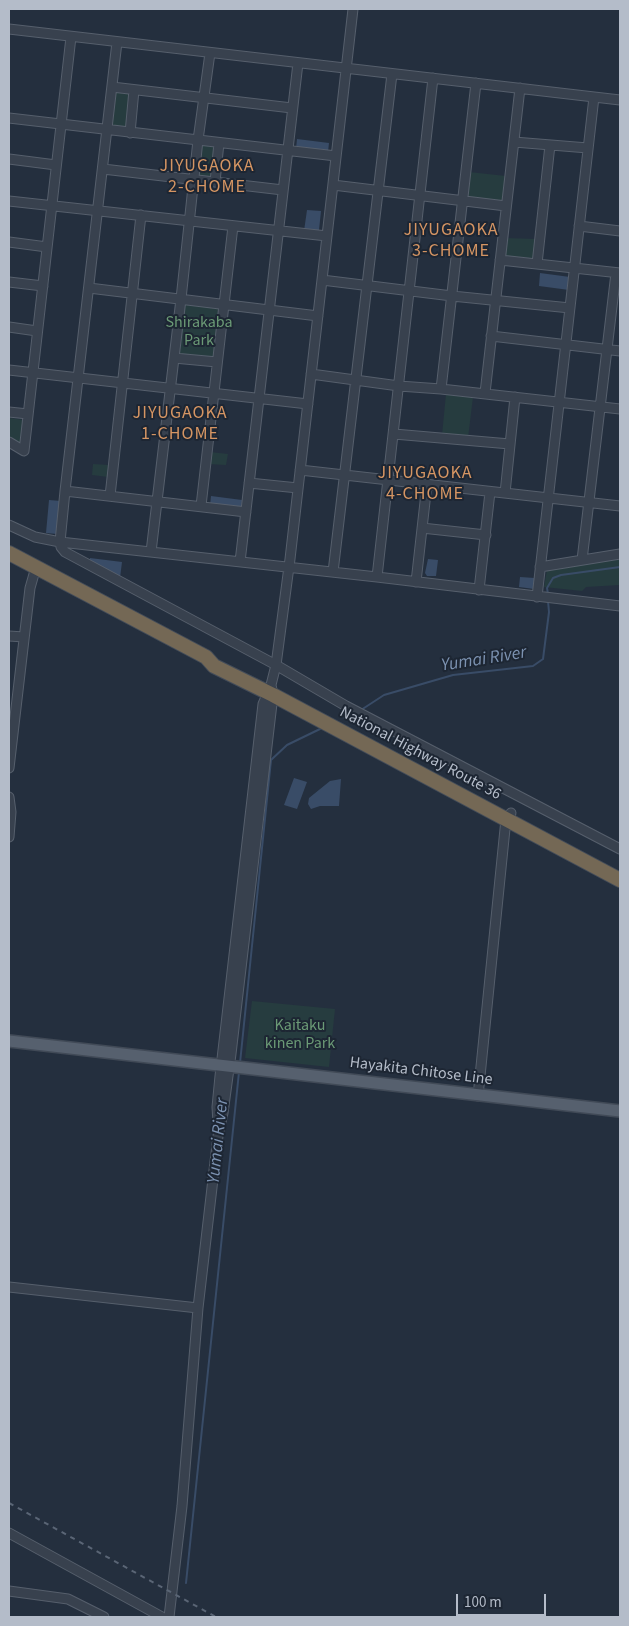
<!DOCTYPE html>
<html>
<head>
<meta charset="utf-8">
<style>
	body { margin:0 }
	#map { position:relative; width:629px; height:1626px; overflow:hidden; background:#242f3e; font-family:"Source Sans 3",sans-serif }
	canvas { display:block }
	.frame { position:absolute; inset:0; border:10px solid #b4bcc9; pointer-events:none }
	.scale { position:absolute; left:456px; top:1594px; width:90px; height:22px; box-sizing:border-box; border:2px solid #b4bcc9; border-top:0; padding-left:6px; font-size:15px; line-height:18px; white-space:nowrap; color:#b4bcc9; -webkit-text-stroke:4px #1d2633; paint-order:stroke }
</style>
</head>
<body>
<div id="map">
<canvas width="629" height="1626"></canvas>
<div class="frame"></div>
<div class="scale">100 m</div>
</div>
<script>
const context = document.querySelector('canvas').getContext('2d');
context.lineJoin = 'round';
function paint(path, color) { context.fillStyle = color; context.fill(path, 'evenodd'); }
const toPath = rows => new Path2D(rows.map(r => 'M' + r).join(''));
function stroke(path, color, width, dash) { context.strokeStyle = color; context.lineWidth = width; context.lineCap = dash ? 'butt' : 'round'; context.setLineDash(dash || []); context.stroke(path); }
function write(font, color, halo, rows, align = 'center') {
  context.font = font + ' "Source Sans 3",sans-serif'; context.lineWidth = 4; context.setLineDash([]); context.textBaseline = 'middle'; context.strokeStyle = halo; context.fillStyle = color; for (const [text, x, y, turn = 0] of rows) {
    context.save(); context.translate(x, y); context.rotate((+turn || 0) * Math.PI / 180); context.textAlign = isNaN(turn) ? turn : align; if (halo) context.strokeText(text, 0, 0); context.fillText(text, 0, 0); context.restore();
  }
}
const green = toPath([
	[115,91,132,93,128,129,111,127],
	[200,143,216,145,213,177,197,176],
	[469,172,506,176,503,201,466,197],
	[505,238,536,239,534,258,504,256],
	[184,304,221,309,215,359,177,355],
	[446,394,473,397,468,438,442,435],
	[9,418,24,420,21,442,19,443,9,438],
	[210,452,228,454,226,465,208,464],
	[93,464,109,465,108,477,92,475],
	[620,557,620,585,586,587,582,591,544,587,547,570],
	[252,1001,335,1009,329,1067,245,1058]
]);
const water = toPath([
	[297,139,329,143,328,152,296,149],
	[307,210,321,211,319,230,317,233,304,231],
	[540,273,570,277,569,290,539,286],
	[211,496,242,500,241,509,210,506],
	[49,500,61,501,57,534,46,533],
	[90,558,122,562,120,578,90,563],
	[428,559,438,560,436,576,427,576,425,573],
	[520,577,535,578,534,589,519,587],
	[294,778,307,782,297,809,284,805],
	[341,779,339,806,320,806,311,809,308,804,309,798,330,781]
]);
const stream = toPath([
	[548,594,547,588,553,578,561,575,620,567],
	[361,710,384,695,453,675,533,666,543,659,549,612,548,601],
	[344,718,352,714],
	[240,1063,271,760,287,745,320,729],
	[186,1583,239,1072]
]);
const minor = toPath([
	[9,29,620,100],
	[117,42,65,491,60,542,61,547,65,552,276,665,346,706,620,849],
	[112,87,292,108],
	[9,118,336,156],
	[130,133,134,90],
	[514,142,588,148],
	[9,159,56,165],
	[103,169,283,190],
	[215,182,219,143],
	[333,185,506,206],
	[9,201,327,236],
	[579,226,620,231],
	[9,242,47,247],
	[500,260,620,273],
	[537,264,550,145],
	[322,280,452,296,570,308],
	[9,282,43,286],
	[89,288,318,316],
	[9,327,37,331],
	[491,336,620,351],
	[174,358,217,362],
	[9,370,308,404],
	[311,374,399,386,441,389,620,409],
	[441,389,476,83],
	[485,393,520,88],
	[9,412,28,414],
	[394,434,510,444],
	[9,442,24,451,71,37],
	[300,470,620,506],
	[249,483,298,488],
	[65,491,246,512],
	[505,493,515,397],
	[110,496,141,215],
	[201,506,233,226],
	[9,525,35,537,60,542,377,577,620,606],
	[422,528,486,535],
	[151,552,181,299,198,140,210,53],
	[582,560,616,273],
	[240,562,298,63],
	[540,567,620,554],
	[333,572,392,74],
	[377,577,433,78],
	[416,582,427,484],
	[479,590,490,492],
	[537,597,594,97],
	[9,636,24,637],
	[9,768,30,588,36,567],
	[9,797,11,812,9,837],
	[478,1096,506,819,511,813],
	[218,1123,217,1107,220,1076,263,704,270,688],
	[9,1287,198,1308],
	[9,1533,162,1617],
	[9,1591,68,1599,104,1617],
	[169,1617,182,1506,198,1308,218,1136,223,1113,231,1054,273,695,271,685,276,665,290,559,353,9]
]);
const major = toPath([
	[9,1041,620,1111]
]);
const highway = toPath([
	[9,553,206,657,214,666,273,695,620,880]
]);
const rail = toPath([
	[9,1503,216,1617]
]);
const parkNames = [
	["Shirakaba",199,323],
	["Park",199,341],
	["Kaitaku",300,1026],
	["kinen Park",300,1044]
];
const streetNames = [
	["National Highway Route 36",420,754,28],
	["Hayakita Chitose Line",421,1072,7]
];
const neighbourhoodNames = [
	["JIYUGAOKA",207,167],
	["2-CHOME",207,188],
	["JIYUGAOKA",451,231],
	["3-CHOME",451,252],
	["JIYUGAOKA",180,414],
	["1-CHOME",180,435],
	["JIYUGAOKA",425,474],
	["4-CHOME",425,495]
];
const waterNames = [
	["Yumai River",484,660,-9],
	["Yumai River",219,1141,-84]
];
paint(green, '#263c3f');
paint(water, '#394c67');
stroke(stream, '#394c67', 2);
stroke(minor, '#565f6c', 11);
stroke(major, '#414a57', 14);
stroke(highway, '#434c59', 16);
stroke(minor, '#38414e', 9);
stroke(major, '#56606e', 11);
stroke(highway, '#746855', 14);
stroke(rail, '#5a6575', 2, [5, 5]);
write('16px', '#6b9a76', '#1d2633', parkNames);
write('16px', '#b4bcc9', '#1d2633', streetNames);
context.letterSpacing = '1px';
write('18px', '#d59563', '#1d2633', neighbourhoodNames);
context.letterSpacing = '0px';
write('italic 18px', '#7c92b1', '#1d2633', waterNames);
</script>
</body>
</html>
